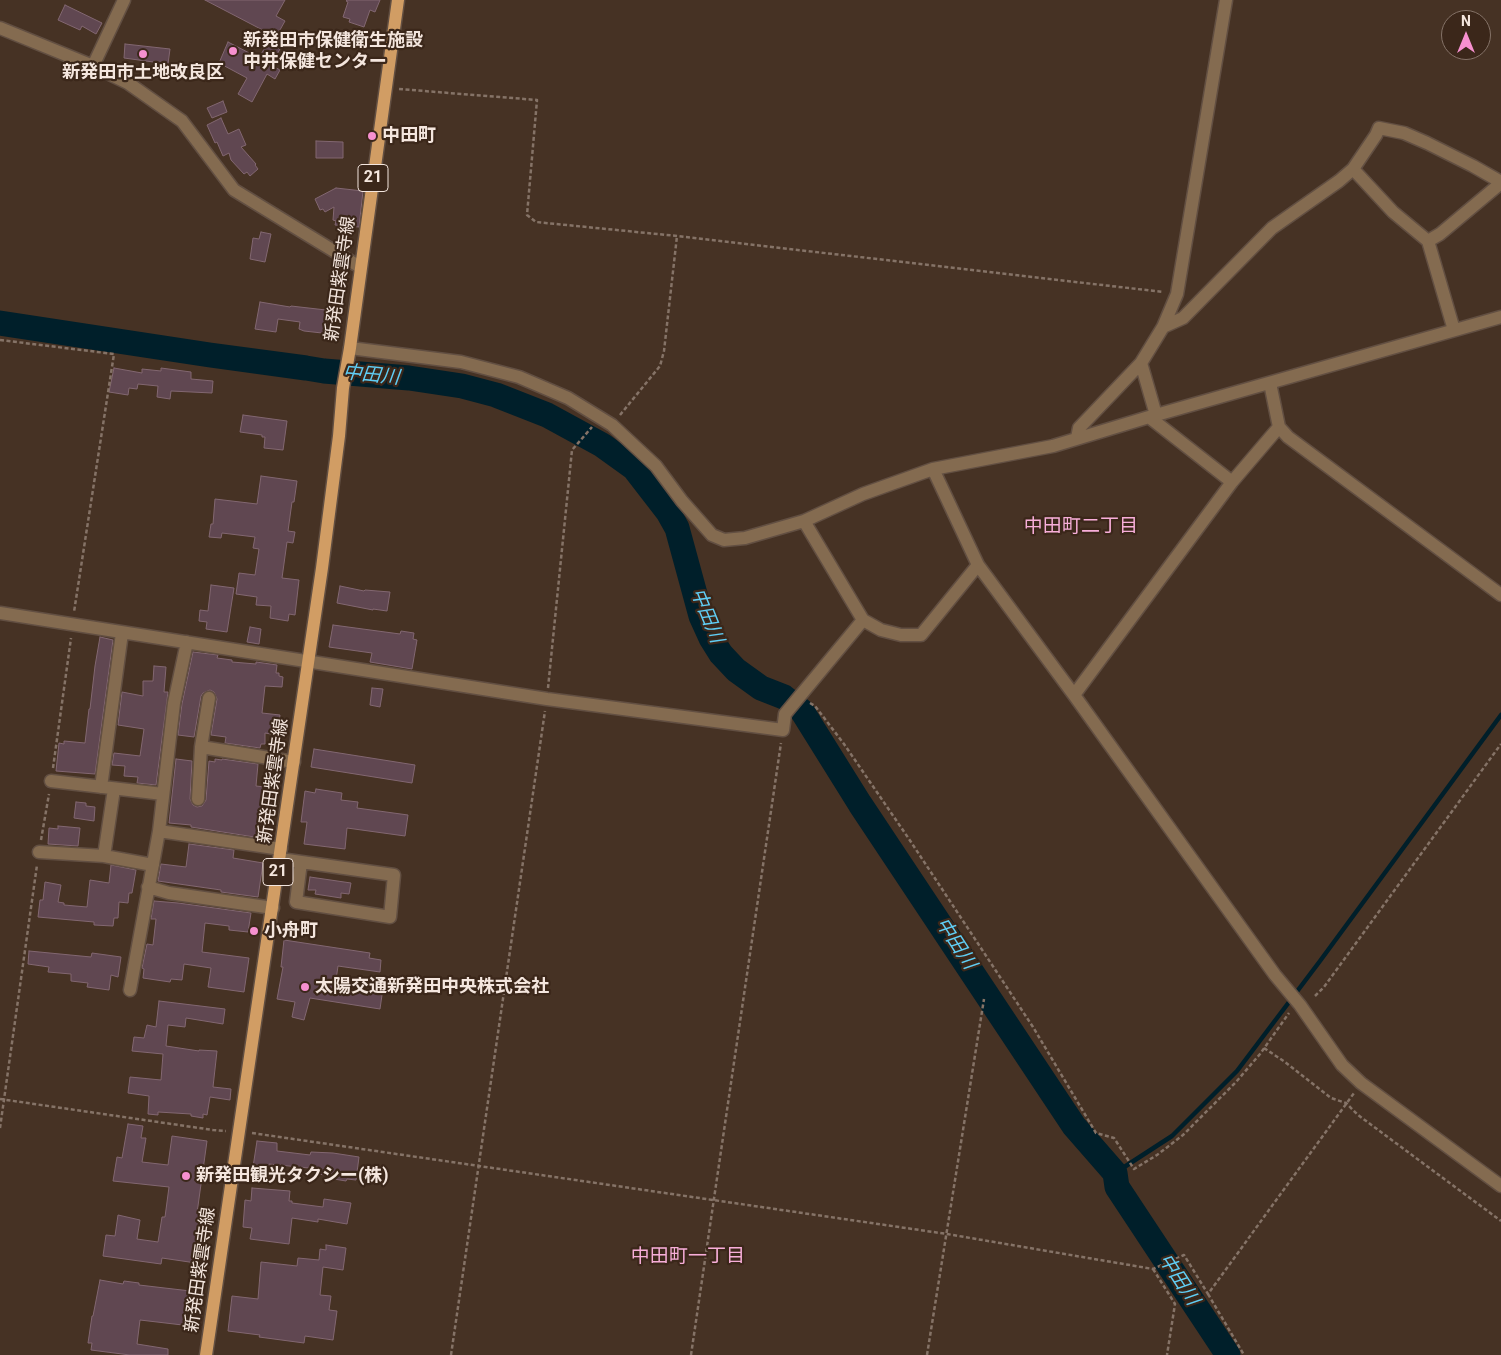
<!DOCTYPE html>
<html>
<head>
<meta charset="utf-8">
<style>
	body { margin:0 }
	#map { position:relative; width:1501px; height:1355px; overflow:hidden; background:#463224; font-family:Roboto,sans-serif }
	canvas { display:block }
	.north { position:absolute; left:1441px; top:10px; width:50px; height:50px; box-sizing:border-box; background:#3b271a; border:1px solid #857368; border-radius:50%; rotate:0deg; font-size:14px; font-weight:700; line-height:20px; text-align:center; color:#f4e6de }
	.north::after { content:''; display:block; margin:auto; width:18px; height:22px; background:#f690cf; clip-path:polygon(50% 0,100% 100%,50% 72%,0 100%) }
</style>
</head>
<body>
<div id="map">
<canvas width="1501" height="1355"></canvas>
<div class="north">N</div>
</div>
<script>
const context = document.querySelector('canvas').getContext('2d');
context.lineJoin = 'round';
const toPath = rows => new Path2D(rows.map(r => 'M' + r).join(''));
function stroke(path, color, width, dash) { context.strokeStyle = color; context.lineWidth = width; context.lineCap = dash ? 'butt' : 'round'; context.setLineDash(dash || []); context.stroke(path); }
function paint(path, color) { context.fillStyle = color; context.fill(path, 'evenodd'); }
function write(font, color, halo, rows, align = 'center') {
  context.font = font + ' Roboto,"Noto Sans JP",sans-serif'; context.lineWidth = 4.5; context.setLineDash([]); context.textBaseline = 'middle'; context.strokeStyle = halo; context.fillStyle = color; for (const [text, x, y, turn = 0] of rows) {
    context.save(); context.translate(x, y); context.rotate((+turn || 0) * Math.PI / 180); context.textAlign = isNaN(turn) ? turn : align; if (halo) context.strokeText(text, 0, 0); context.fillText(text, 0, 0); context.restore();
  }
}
const stream = toPath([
	[1115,1173,1172,1136,1237,1071,1320,961,1501,715]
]);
const river = toPath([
	[0,323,210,355,306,368,324,371,409,378,462,386,496,395,547,415,602,445,634,468,668,512,677,528,701,616,711,638,721,654,736,670,761,688,784,697,802,711,860,804,1074,1126,1115,1173,1117,1187,1228,1355]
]);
const building = toPath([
	[205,0,285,0,276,16,285,21,276,37,205,0],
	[347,0,380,0,375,12,370,10,364,27,349,22,350,19,343,17,348,2,346,1,347,0],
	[65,5,102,23,96,34,82,26,80,30,58,20,65,5],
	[228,42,259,58,268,42,280,49,271,65,280,70,275,79,267,74,252,102,238,94,247,78,219,63,228,42],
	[125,44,170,49,168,64,124,58,125,44],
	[223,101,227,112,212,118,207,108,223,101],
	[221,118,228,134,239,129,246,145,241,147,256,164,255,165,258,169,250,176,247,172,244,174,231,160,229,153,223,156,217,142,215,143,207,125,221,118],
	[316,141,343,142,343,158,316,158,316,141],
	[336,188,363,191,359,227,335,225,336,221,333,220,334,207,325,212,323,209,320,210,315,199,336,188],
	[261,232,271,234,265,262,250,259,253,238,259,239,261,232],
	[260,302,290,307,291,306,326,310,325,313,334,314,331,334,304,331,299,329,300,322,278,319,276,332,255,329,260,302],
	[114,368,142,373,142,369,161,371,161,368,191,372,191,379,213,381,212,393,171,391,170,399,157,397,158,386,138,384,137,389,129,388,128,395,109,392,114,368],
	[243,415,287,421,283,450,264,448,265,437,262,437,262,435,240,432,243,415],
	[261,476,297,481,294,502,292,502,288,531,295,532,293,543,287,542,282,578,299,580,295,615,289,614,288,621,270,618,271,606,256,605,257,597,236,594,239,573,255,575,259,549,253,548,255,537,222,533,221,538,209,537,211,524,213,524,215,499,257,504,261,476],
	[211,585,234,588,227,632,206,629,207,622,199,621,200,610,208,611,211,585],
	[340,586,364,591,365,590,390,592,387,611,373,609,373,610,337,603,340,586],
	[333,625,400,634,401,631,414,633,413,639,417,640,412,669,370,662,372,653,329,647,333,625],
	[250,627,261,629,259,644,247,642,250,627],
	[100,637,113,640,95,774,56,771,59,743,64,744,64,741,85,743,89,709,90,709,95,666,100,637],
	[193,652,218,655,217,658,232,660,232,662,256,664,256,662,277,665,276,673,279,673,279,676,283,677,282,687,265,686,262,713,280,715,277,735,265,733,265,744,261,744,260,748,225,743,226,737,211,735,217,699,214,692,210,690,203,693,201,696,194,737,178,735,182,704,193,652],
	[154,666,166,667,164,692,168,692,156,785,137,783,138,777,124,776,125,766,112,765,114,753,140,756,144,729,118,725,122,692,143,696,143,681,153,681,154,666],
	[372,688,383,689,380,707,370,705,372,688],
	[314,749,415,765,412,783,311,767,314,749],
	[176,759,192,761,190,799,193,805,197,807,202,806,206,800,209,761,215,762,215,759,222,760,222,759,258,764,256,786,274,788,267,839,191,827,191,825,169,823,176,759],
	[316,789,342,793,341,800,358,802,357,808,408,815,405,836,347,828,345,849,304,844,307,822,301,822,305,791,315,793,316,789],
	[76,802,86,803,86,806,95,807,94,821,74,818,76,802],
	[58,826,80,828,78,846,48,844,49,828,58,829,58,826],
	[189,844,234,850,233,858,263,863,258,897,221,892,221,890,158,881,161,864,186,867,189,844],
	[111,865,136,870,132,893,129,893,128,903,119,902,118,918,114,918,113,926,94,925,94,922,38,917,40,900,43,900,45,882,61,885,58,902,64,903,64,905,87,907,90,880,109,883,111,865],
	[310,877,351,883,349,894,341,893,341,898,315,894,316,890,308,890,310,877],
	[154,901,178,903,251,913,248,932,229,930,229,926,205,923,202,952,249,958,244,992,208,987,211,968,184,964,182,980,171,979,170,982,143,978,144,969,142,968,147,944,153,945,156,919,151,919,154,901],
	[284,940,370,953,369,958,381,960,380,972,338,966,335,987,382,995,380,1009,310,998,304,1020,292,1017,295,1002,277,999,283,967,281,967,284,940],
	[29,951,91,957,92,953,121,957,118,977,111,975,109,990,87,987,88,983,71,981,71,974,48,972,49,967,28,964,29,951],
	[159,1001,225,1009,223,1024,186,1018,185,1027,168,1025,166,1046,199,1051,199,1050,217,1051,213,1087,231,1089,230,1100,210,1097,207,1115,203,1114,203,1118,191,1116,191,1114,158,1112,158,1115,148,1114,149,1096,128,1093,130,1077,161,1080,163,1054,132,1051,134,1037,144,1038,147,1025,156,1027,159,1001],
	[128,1124,143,1126,141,1138,146,1138,142,1162,168,1165,172,1136,207,1141,197,1213,209,1215,202,1259,197,1257,196,1263,162,1258,161,1264,103,1256,106,1235,115,1236,118,1215,140,1220,137,1239,158,1242,162,1217,165,1217,169,1187,113,1181,117,1157,122,1158,128,1124],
	[257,1141,277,1143,277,1151,310,1155,311,1152,333,1153,359,1157,356,1180,347,1179,346,1181,328,1178,326,1175,317,1174,318,1172,313,1171,313,1169,309,1168,269,1164,269,1169,253,1167,257,1141],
	[252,1188,290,1191,289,1201,292,1201,292,1203,323,1207,324,1199,351,1203,347,1224,318,1219,318,1222,292,1218,289,1244,250,1239,252,1228,243,1227,245,1200,251,1201,252,1188],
	[326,1245,346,1248,343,1270,323,1267,320,1295,331,1296,329,1310,337,1311,333,1340,305,1336,304,1343,259,1337,260,1335,228,1331,232,1296,258,1299,261,1262,297,1266,298,1258,319,1260,320,1249,326,1250,326,1245],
	[100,1280,123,1284,124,1281,139,1283,139,1285,199,1292,197,1304,194,1303,191,1326,140,1320,137,1344,168,1349,168,1355,130,1355,91,1350,92,1343,88,1343,92,1316,93,1316,100,1280]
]);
const path = toPath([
	[399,89,537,100,527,215,536,222,677,236,1163,292],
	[0,340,114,354,74,612],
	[620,415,660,366,664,351,677,236],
	[548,688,572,450,592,427],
	[810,703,815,706,844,744,909,839,1033,1027,1096,1133,1114,1138,1134,1169,1157,1155,1183,1135,1236,1082,1260,1054,1289,1013],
	[53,768,71,638],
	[41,840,49,794],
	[1315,996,1324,987,1501,744],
	[1264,1048,1285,1062,1331,1098,1346,1103,1358,1115,1501,1221],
	[0,1099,213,1130,226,1131],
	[0,1128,37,865],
	[252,1133,947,1234,1153,1269,1184,1255,1208,1294,1354,1093],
	[1153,1269,1175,1304,1167,1355],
	[1208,1294,1244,1355],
	[451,1355,545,711],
	[691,1355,781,743],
	[927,1355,984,999]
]);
const minor = toPath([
	[0,28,93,66,128,83,182,121,234,190,360,267],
	[93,66,124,0],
	[1353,169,1376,135,1379,128,1404,133,1427,143,1473,166,1501,182],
	[1428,241,1440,234,1501,183],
	[1163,327,1183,318,1272,228,1339,181,1353,169,1393,212,1428,241,1454,330],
	[350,348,461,362,519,377,568,398,612,425,656,466,682,501,712,535,724,540,745,538,804,521,863,494,933,469,1053,446,1149,417,1501,317],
	[1141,363,1156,415],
	[1270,383,1279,427,1288,437,1501,595],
	[1149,417,1232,482],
	[1077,438,1079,428,1141,363,1163,327,1177,294,1226,0],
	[933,469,978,565,1074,695,1275,975,1300,1005,1342,1065,1361,1083,1501,1186],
	[804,521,863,620,881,630,901,635,921,635,978,565],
	[0,613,547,699,783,730,785,714,863,620],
	[1074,695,1232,482,1279,427],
	[201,747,294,762],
	[51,781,163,794],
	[101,787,122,633],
	[198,799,201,747,209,698],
	[159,831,281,849],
	[39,852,104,856,153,865],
	[104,856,114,789],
	[280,859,394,875,390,917,296,902,301,862],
	[148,887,169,893,273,908],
	[130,990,159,831,174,703,187,642]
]);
const major = toPath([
	[206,1355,322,568,339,436,343,388,350,348,398,0]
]);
const markers = [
	[233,51,5,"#f690cf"],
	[143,54,5,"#f690cf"],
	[372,136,5,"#f690cf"],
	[254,931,5,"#f690cf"],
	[305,987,5,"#f690cf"],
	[186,1176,5,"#f690cf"]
];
const shields = [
	[373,178,30],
	[278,872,30]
];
const shieldNames = [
	["21",373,178],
	["21",278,872]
];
const poiNames = [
	["新発田市保健衛生施設",243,41],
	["中井保健センター",243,62],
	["新発田市土地改良区",143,73,"center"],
	["中田町",382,136],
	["小舟町",264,931],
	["太陽交通新発田中央株式会社",315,987],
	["新発田観光タクシー(株)",196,1176]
];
const streetNames = [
	["新発田紫雲寺線",341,279,-82],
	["新発田紫雲寺線",274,781,-82],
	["新発田紫雲寺線",201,1270,-82]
];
const waterNames = [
	["中田川",371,376,6],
	["中田川",706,616,68],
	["中田川",955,944,57],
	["中田川",1178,1280,57]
];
const neighbourhoodNames = [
	["中田町二丁目",1081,527],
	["中田町一丁目",688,1257]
];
stroke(stream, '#001f2a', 4.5);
stroke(river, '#001f2a', 25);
paint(building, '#604751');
stroke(building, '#826771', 1);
stroke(minor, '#624f42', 15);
stroke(major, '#624f42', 15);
stroke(path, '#857367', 2.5, [4, 2.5]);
stroke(minor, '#846b50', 12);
stroke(major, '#d19d64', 12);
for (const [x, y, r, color] of markers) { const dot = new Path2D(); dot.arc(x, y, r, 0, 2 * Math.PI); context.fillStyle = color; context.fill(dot); stroke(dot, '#3b271a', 2); }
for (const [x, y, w] of shields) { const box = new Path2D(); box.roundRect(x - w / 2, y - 13.5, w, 27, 4); context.fillStyle = '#3b271a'; context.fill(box); stroke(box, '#f4e6de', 1); }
write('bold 16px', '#f4e6de', null, shieldNames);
write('bold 18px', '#f4e6de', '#3b271a', poiNames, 'left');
write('18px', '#f4e6de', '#3b271a', streetNames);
write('italic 19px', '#60cef5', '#3b271a', waterNames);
write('19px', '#f7aed9', '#3b271a', neighbourhoodNames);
</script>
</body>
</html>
